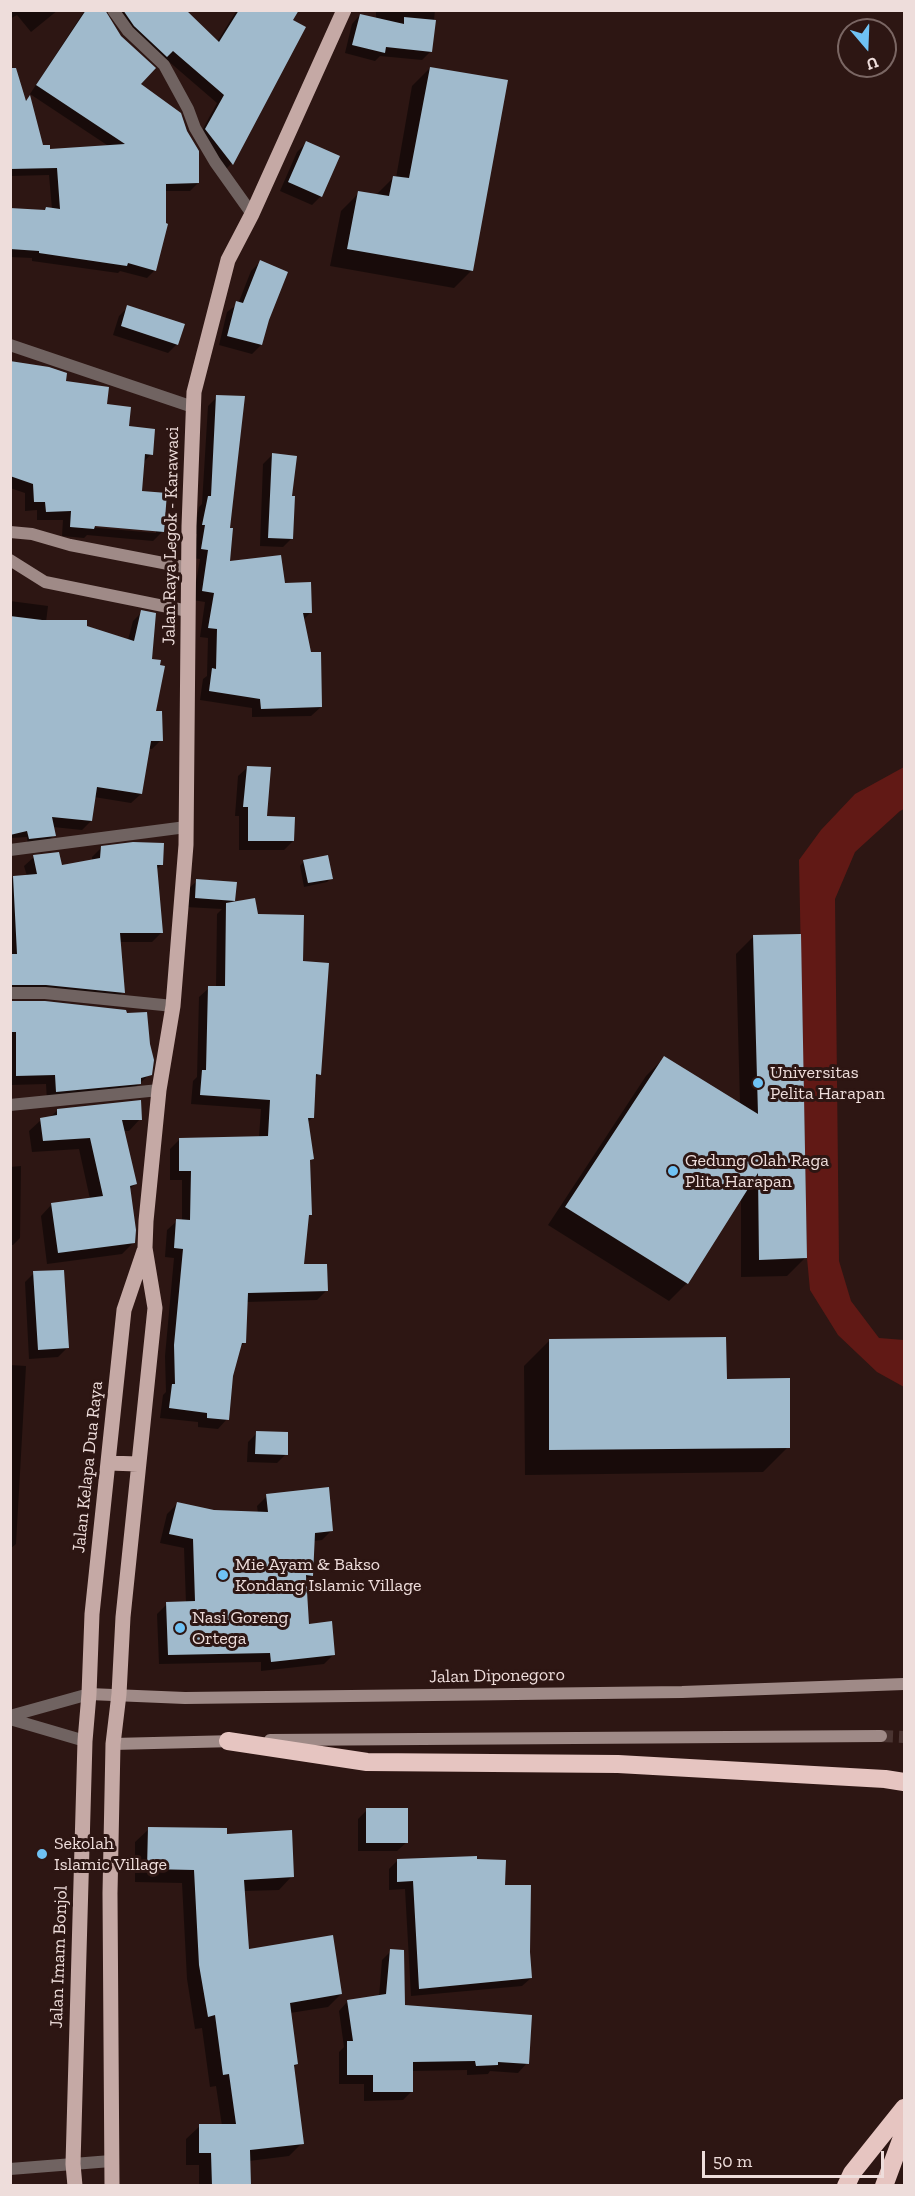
<!DOCTYPE html>
<html>
<head>
<meta charset="utf-8">
<style>
	body { margin:0 }
	#map { position:relative; width:915px; height:2196px; overflow:hidden; background:#2d1613; font-family:"Zilla Slab",serif }
	canvas { display:block }
	.frame { position:absolute; inset:0; border:12px solid #eedddb; pointer-events:none }
	.north { position:absolute; left:837px; top:18px; width:60px; height:60px; box-sizing:border-box; background:#2d1613; border:2px solid #7a6663; border-radius:50%; rotate:161deg; font-size:16px; font-weight:700; line-height:24px; text-align:center; color:#eedddb }
	.north::after { content:''; display:block; margin:auto; width:21px; height:27px; background:#6fc2f4; clip-path:polygon(50% 0,100% 100%,50% 72%,0 100%) }
	.scale { position:absolute; left:702px; top:2151px; width:182px; height:27px; box-sizing:border-box; border:3px solid #eedddb; border-top:0; padding-left:8px; font-size:18px; line-height:21px; white-space:nowrap; color:#eedddb; -webkit-text-stroke:4px #2d1613; paint-order:stroke }
</style>
</head>
<body>
<div id="map">
<canvas width="915" height="2196"></canvas>
<div class="frame"></div>
<div class="north">U</div>
<div class="scale">50 m</div>
</div>
<script>
const context = document.querySelector('canvas').getContext('2d');
context.lineJoin = 'round';
function paint(path, color) { context.fillStyle = color; context.fill(path, 'evenodd'); }
const toPath = rows => new Path2D(rows.map(r => 'M' + r).join(''));
function stroke(path, color, width, dash) { context.strokeStyle = color; context.lineWidth = width; context.lineCap = dash ? 'butt' : 'round'; context.setLineDash(dash || []); context.stroke(path); }
function write(font, color, halo, rows, align = 'center') {
  context.font = font + ' "Zilla Slab",serif'; context.lineWidth = 6; context.setLineDash([]); context.textBaseline = 'middle'; context.strokeStyle = halo; context.fillStyle = color; for (const [text, x, y, turn = 0] of rows) {
    context.save(); context.translate(x, y); context.rotate((+turn || 0) * Math.PI / 180); context.textAlign = isNaN(turn) ? turn : align; if (halo) context.strokeText(text, 0, 0); context.fillText(text, 0, 0); context.restore();
  }
}
const green = toPath([
	[904,767,904,809,900,811,855,852,835,899,839,1261,851,1301,879,1338,904,1340,904,1387,877,1372,838,1335,810,1290,807,1258,799,860,821,830,855,794]
]);
const shadow = toPath([
	[10,10,58,10,31,32,17,15,10,19],
	[85,10,104,10,138,84,198,183,190,191,165,191,155,270,147,278,120,271,118,273,32,261,32,258,10,257,10,209,43,212,46,208,52,209,49,175,10,176,10,71,24,102,29,98,42,147,49,151,110,147,30,94],
	[109,10,184,10,217,42,237,10,297,10,291,20,304,27,231,164,224,171,198,138,217,103],
	[376,10,435,10,431,51,422,60,380,56,375,61,345,53,352,24,360,15,376,19],
	[430,68,472,270,454,288,330,266,341,211,359,193,375,196,394,177,396,178,412,86],
	[306,143,321,196,312,205,280,191,297,152],
	[260,262,267,319,261,345,252,354,219,345,227,312,238,304,251,271],
	[128,307,177,344,168,353,113,335,119,316],
	[10,361,64,383,106,406,151,454,143,463,140,492,162,532,153,541,87,535,84,538,62,536,63,520,37,520,37,510,25,511,25,493,10,488],
	[87,524,156,530,156,533,87,527],
	[217,397,229,530,228,563,283,584,310,613,303,620,321,707,311,716,252,717,252,708,200,700,203,679,207,676,208,638,200,637,205,602,193,600,200,559,192,558,197,534,194,534,199,507,202,504,208,406],
	[272,455,290,497,292,538,283,547,260,546,263,464],
	[10,601,48,606,46,622,85,628,128,640,133,621,142,612,150,660,154,713,161,740,152,749,148,749,141,794,131,803,94,797,91,821,82,830,53,827,54,835,45,844,28,847,27,837,10,838],
	[248,767,265,818,293,841,284,850,239,850,239,816,235,816,238,776],
	[101,848,162,864,156,870,162,932,152,942,119,942,123,992,114,1001,10,994,10,880,14,877,27,876,24,866,34,857,61,867,92,861,92,857],
	[304,861,331,878,327,882,304,887,300,866],
	[197,881,234,901,230,904,256,915,301,963,319,1074,314,1079,312,1118,307,1123,312,1158,309,1162,307,1217,302,1266,326,1291,317,1300,247,1302,245,1342,239,1348,231,1376,227,1419,218,1429,198,1427,198,1422,160,1418,163,1395,166,1392,165,1356,174,1258,165,1257,167,1230,177,1221,182,1221,182,1180,170,1180,170,1149,180,1139,259,1137,261,1109,191,1104,193,1081,197,1077,199,997,209,988,216,988,217,914,222,909,186,907,187,890],
	[754,936,805,1258,787,1276,741,1277,741,1198,687,1283,669,1301,548,1225,646,1076,664,1058,740,1105,736,954],
	[10,1003,150,1074,130,1092,47,1101,46,1084,10,1085],
	[58,1110,140,1119,129,1131,123,1131,135,1184,129,1190,134,1242,122,1254,47,1264,41,1216,52,1204,90,1199,79,1149,32,1152,29,1131,41,1120,49,1118],
	[21,1166,20,1238,13,1245,10,1245,10,1167],
	[34,1273,67,1348,58,1357,29,1359,25,1282],
	[549,1341,725,1380,788,1447,763,1472,525,1475,524,1366],
	[10,1365,26,1366,16,1544,10,1549],
	[257,1433,286,1454,277,1463,247,1462,248,1442],
	[267,1496,332,1530,322,1540,313,1541,312,1575,304,1583,307,1625,334,1654,324,1664,261,1671,261,1662,159,1664,157,1614,167,1604,186,1603,184,1548,160,1543,167,1514,177,1504,213,1512,258,1513,257,1506],
	[367,1810,407,1842,397,1851,358,1851,358,1819],
	[149,1829,225,1835,292,1876,279,1890,244,1891,247,1951,341,1994,328,2007,290,2013,297,2064,293,2068,302,2143,289,2156,249,2161,249,2186,199,2186,199,2165,186,2165,186,2139,200,2126,222,2126,216,2086,210,2087,202,2028,195,2029,187,1979,182,1883,135,1882,135,1842],
	[476,1860,503,1887,529,1952,531,1978,522,1986,411,1996,405,1889,389,1890,389,1869,397,1861],
	[391,1951,403,2006,527,2063,518,2073,490,2071,488,2074,467,2075,467,2070,412,2071,412,2091,403,2100,364,2101,364,2084,339,2084,339,2052,344,2047,339,2011,348,2001,379,1997,382,1960]
]);
const building = toPath([
	[86,10,105,10,121,36,156,68,141,84,181,113,187,131,199,151,199,183,166,184,166,223,168,224,156,271,128,263,127,266,39,253,39,251,10,249,10,208,45,210,46,207,60,209,57,168,10,169,10,68,16,68,26,101,30,95,43,145,50,145,50,149,125,144,36,85],
	[123,10,186,10,219,42,239,10,299,10,293,20,306,27,233,165,205,129,224,95,173,51,167,57,134,26],
	[360,14,404,24,404,17,436,20,432,52,386,47,385,53,352,45],
	[430,67,508,80,473,271,347,249,358,191,389,196,393,176,409,178],
	[306,141,340,156,322,197,288,182],
	[260,260,288,272,269,320,262,345,227,336,236,301,243,303],
	[127,305,185,324,178,345,121,326],
	[10,361,49,367,67,373,66,381,109,387,107,404,131,407,129,426,155,429,153,455,145,454,142,491,167,493,164,532,95,526,94,529,70,527,71,511,46,512,45,502,34,502,33,484,10,476],
	[216,395,245,396,230,528,233,528,230,561,281,555,285,583,311,582,312,613,303,613,311,652,321,652,322,707,261,709,260,699,209,691,212,668,216,669,217,629,208,628,214,593,202,591,208,550,201,549,205,525,202,525,208,496,211,496],
	[272,453,297,456,292,496,295,496,293,539,268,538],
	[141,610,156,613,152,659,161,660,160,665,165,666,156,711,162,711,163,741,151,741,142,794,97,787,92,821,52,817,56,836,29,839,27,831,10,835,10,616,42,620,87,620,87,626,134,641],
	[247,766,271,767,267,816,295,817,294,841,248,841,248,807,243,807],
	[133,842,164,843,163,865,157,865,163,933,120,933,125,993,46,985,10,985,10,954,17,954,13,876,37,874,33,855,59,852,62,865,100,858,101,846],
	[328,855,333,879,308,883,303,860],
	[196,879,237,882,235,901,195,898],
	[255,898,258,914,304,915,303,961,329,963,321,1075,316,1074,314,1118,308,1118,314,1159,310,1160,312,1215,309,1215,304,1264,327,1264,328,1291,248,1293,246,1343,242,1343,233,1376,229,1420,207,1418,207,1413,169,1408,172,1384,175,1384,174,1345,183,1249,174,1248,176,1219,190,1220,191,1171,179,1171,179,1138,268,1136,270,1100,200,1095,202,1070,206,1070,208,986,225,986,226,903],
	[801,934,807,1258,759,1260,758,1173,688,1284,565,1207,664,1056,758,1114,753,935],
	[10,1001,45,1001,126,1010,127,1013,147,1012,150,1044,154,1060,152,1075,141,1078,141,1084,56,1092,55,1075,16,1076,16,1032,10,1032],
	[141,1100,142,1120,122,1120,137,1184,130,1186,136,1230,135,1243,58,1253,51,1203,103,1196,90,1138,43,1141,40,1118,57,1115,57,1109],
	[64,1270,69,1348,38,1350,33,1271],
	[726,1337,727,1379,790,1378,790,1448,549,1450,549,1339],
	[256,1431,288,1432,288,1455,255,1454],
	[329,1487,333,1531,315,1533,313,1576,306,1575,309,1624,332,1621,335,1655,271,1662,270,1653,168,1655,166,1602,195,1601,193,1539,169,1534,177,1502,214,1510,268,1512,266,1494],
	[366,1808,408,1808,408,1843,366,1843],
	[148,1827,227,1828,227,1834,292,1830,294,1877,244,1880,249,1949,333,1935,342,1994,290,2003,298,2064,294,2065,304,2144,250,2150,251,2186,212,2186,211,2153,199,2153,199,2124,236,2124,229,2074,223,2075,215,2015,208,2017,199,1965,194,1870,147,1869],
	[477,1856,477,1859,506,1860,505,1885,531,1885,530,1952,532,1978,419,1989,413,1881,397,1882,397,1859],
	[390,1949,404,1950,405,2005,532,2015,529,2064,498,2062,498,2065,476,2066,475,2061,413,2062,413,2092,373,2092,373,2075,347,2075,347,2041,353,2041,347,2000,386,1994]
]);
const secondaryTunnel = toPath([
	[881,1736,904,1737]
]);
const street = toPath([
	[113,10,128,31,164,65,188,109,195,128,215,162,252,214],
	[10,345,193,407],
	[10,850,186,827],
	[10,993,45,993,173,1006],
	[10,1105,159,1090],
	[10,1716,89,1694],
	[10,1719,85,1741],
	[10,2169,111,2161]
]);
const secondary = toPath([
	[10,532,32,534,70,545,189,568],
	[10,560,45,582,188,611],
	[89,1694,185,1698,682,1692,904,1684],
	[270,1740,881,1736],
	[113,1744,235,1741]
]);
const primary = toPath([
	[108,1463,138,1464],
	[75,2186,73,2164,85,1741,89,1694,92,1614,124,1310,144,1251],
	[112,2186,110,1893,113,1744,119,1694,123,1617,155,1308,145,1248,146,1221,159,1090,173,1006,186,845,189,526,194,392,228,260,252,214,344,10]
]);
const highway = toPath([
	[228,1741,367,1762,618,1764,885,1779,904,1782],
	[846,2186,852,2173,904,2108],
	[884,2186,904,2132]
]);
const markers = [
	[758,1083,6,"#6fc2f4"],
	[673,1171,6,"#6fc2f4"],
	[223,1575,6,"#6fc2f4"],
	[180,1628,6,"#6fc2f4"],
	[42,1854,6,"#6fc2f4"]
];
const streetNames = [
	["Jalan Raya Legok - Karawaci",171,536,-89],
	["Jalan Kelapa Dua Raya",88,1467,-84],
	["Jalan Diponegoro",497,1676,-1],
	["Jalan Imam Bonjol",59,1957,-88]
];
const poiNames = [
	["Universitas",770,1073],
	["Pelita Harapan",770,1094],
	["Gedung Olah Raga",685,1161],
	["Plita Harapan",685,1182],
	["Mie Ayam & Bakso",235,1565],
	["Kondang Islamic Village",235,1586],
	["Nasi Goreng",192,1618],
	["Ortega",192,1639],
	["Sekolah",54,1844],
	["Islamic Village",54,1865]
];
paint(green, '#611915');
paint(shadow, '#0007');
paint(building, '#a0bacc');
stroke(secondaryTunnel, '#4a3431', 12, [12, 6]);
stroke(street, '#706361', 12);
stroke(secondary, '#9f8a87', 12);
stroke(primary, '#c5a9a5', 15);
stroke(highway, '#e6c5c1', 18);
for (const [x, y, r, color] of markers) { const dot = new Path2D(); dot.arc(x, y, r, 0, 2 * Math.PI); context.fillStyle = color; context.fill(dot); stroke(dot, '#2d1613', 2); }
write('18px', '#eedddb', '#2d1613', streetNames);
write('18px', '#eedddb', '#2d1613', poiNames, 'left');
</script>
</body>
</html>
